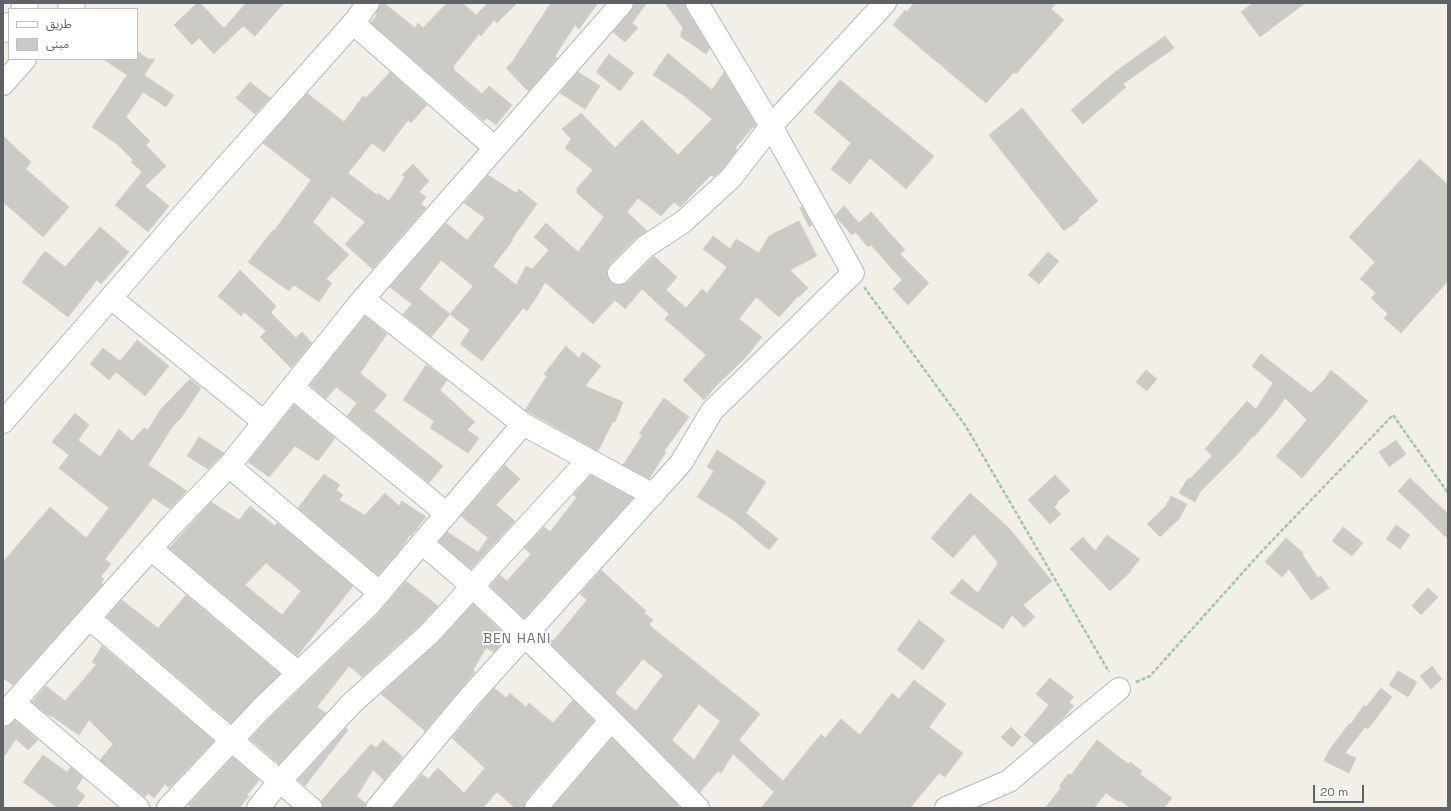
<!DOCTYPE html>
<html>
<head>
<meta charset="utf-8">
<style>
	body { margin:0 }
	#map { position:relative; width:1451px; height:811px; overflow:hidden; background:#f1efe8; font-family:"Space Grotesk","Noto Sans Arabic",sans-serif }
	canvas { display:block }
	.frame { position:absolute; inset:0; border:4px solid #5f6368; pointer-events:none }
	.legend { position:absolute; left:8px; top:8px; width:130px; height:52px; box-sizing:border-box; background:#fff; border:1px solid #bfc1c3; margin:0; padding:5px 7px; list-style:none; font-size:12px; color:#5f6368 }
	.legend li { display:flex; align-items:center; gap:8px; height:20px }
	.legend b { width:20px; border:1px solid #bfc1c3 }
	.scale { position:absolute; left:1313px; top:785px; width:51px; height:18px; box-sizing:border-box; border:2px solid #5f6368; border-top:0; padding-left:5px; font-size:12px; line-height:14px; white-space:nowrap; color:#5f6368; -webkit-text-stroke:3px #fff; paint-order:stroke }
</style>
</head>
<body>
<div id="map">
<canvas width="1451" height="811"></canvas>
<div class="frame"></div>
<ul class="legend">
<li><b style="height:5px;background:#fff"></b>طريق</li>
<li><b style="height:11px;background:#cccac5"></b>مبنى</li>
</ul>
<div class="scale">20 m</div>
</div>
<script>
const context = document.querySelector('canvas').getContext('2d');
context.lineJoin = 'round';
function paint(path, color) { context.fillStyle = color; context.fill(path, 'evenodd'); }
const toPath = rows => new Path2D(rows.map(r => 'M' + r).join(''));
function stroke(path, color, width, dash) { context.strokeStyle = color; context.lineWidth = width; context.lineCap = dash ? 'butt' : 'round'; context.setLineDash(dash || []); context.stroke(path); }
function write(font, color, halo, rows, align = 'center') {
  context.font = font + ' "Space Grotesk",sans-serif'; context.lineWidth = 3.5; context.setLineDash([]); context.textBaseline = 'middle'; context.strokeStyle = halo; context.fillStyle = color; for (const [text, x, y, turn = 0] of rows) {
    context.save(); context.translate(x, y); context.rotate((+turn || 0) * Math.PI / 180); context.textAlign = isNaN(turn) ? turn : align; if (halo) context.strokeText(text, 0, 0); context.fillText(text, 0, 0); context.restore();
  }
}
const building = toPath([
	[197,3,200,3,224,28,246,3,284,3,255,36,243,26,214,54,199,38,192,45,174,25,197,3],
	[381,3,384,3,415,28,418,23,423,28,447,3,463,3,476,15,488,3,517,3,497,23,494,20,481,36,479,34,453,67,455,69,454,70,482,94,489,86,512,105,496,125,487,118,484,121,371,23,377,15,376,14,381,3],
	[551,3,598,3,579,29,575,25,555,56,557,58,529,91,526,89,506,68,512,62,551,3],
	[634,3,647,3,632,23,638,28,625,42,613,32,631,11,634,3],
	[665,3,685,3,686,9,710,48,706,54,681,37,681,32,683,28,665,3],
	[914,3,1056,3,1051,9,1064,20,1016,74,1014,72,986,103,893,25,905,10,907,12,914,3],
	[1253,3,1305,3,1260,37,1241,12,1253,3],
	[1165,36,1174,48,1123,84,1126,87,1083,124,1071,110,1115,72,1165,36],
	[137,51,148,59,155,59,144,75,174,95,166,107,143,92,126,117,150,141,146,145,166,166,145,186,169,206,148,232,115,205,142,172,131,162,133,160,117,144,92,127,127,75,103,59,137,59,137,51],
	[668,53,712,90,724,72,756,125,754,128,753,127,735,148,737,150,722,170,713,177,711,175,680,207,674,202,661,216,638,198,627,212,647,231,636,238,610,264,607,270,607,276,610,282,616,285,622,285,628,282,654,256,677,277,666,290,686,308,702,289,707,293,727,267,703,249,713,236,730,249,736,239,759,253,769,236,799,221,817,256,790,270,808,288,799,297,798,296,779,317,756,297,739,319,762,337,746,357,717,385,704,400,683,380,706,355,665,319,669,314,642,289,625,309,615,300,593,324,545,282,536,298,527,311,523,308,482,361,460,344,470,330,450,314,473,286,441,260,419,289,450,314,431,337,403,314,412,304,390,287,446,223,467,240,485,218,464,203,488,175,516,193,519,189,537,204,512,239,513,240,493,266,516,285,526,266,532,269,549,250,534,237,546,223,578,252,604,217,577,193,577,188,593,170,565,148,571,139,562,129,581,113,615,148,642,120,678,155,712,119,683,95,653,75,668,53],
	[609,54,634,73,620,91,596,72,609,54],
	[390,72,427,105,411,123,408,120,384,152,372,143,348,173,377,195,378,193,389,201,405,177,402,175,413,164,429,181,419,192,426,197,421,204,426,208,372,269,345,244,365,222,332,196,313,222,349,255,326,279,332,283,319,302,294,285,289,291,248,262,273,230,274,231,311,180,263,143,307,93,344,122,363,96,366,98,390,72],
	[578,72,600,86,585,109,560,93,578,72],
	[840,80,934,156,906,189,870,158,850,184,831,169,851,143,814,112,840,80],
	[250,82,270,98,255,114,236,98,250,82],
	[1022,108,1098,201,1078,218,1079,220,1064,231,989,135,1022,108],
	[3,136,31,162,26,169,69,207,43,237,3,202,3,136],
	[1420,159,1448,185,1448,281,1401,333,1384,318,1388,314,1371,298,1376,293,1360,279,1375,262,1349,237,1420,159],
	[844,206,859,223,871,212,905,250,900,254,929,283,908,305,893,289,902,280,871,245,868,247,855,232,852,235,836,217,835,215,844,206],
	[802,207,812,225,809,227,800,208,802,207],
	[100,227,129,252,101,284,97,280,68,317,22,282,45,251,65,267,100,227],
	[1048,252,1059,261,1039,284,1028,275,1048,252],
	[240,270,276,306,271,313,296,338,302,332,312,343,291,368,260,337,266,331,244,312,241,316,218,296,240,270],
	[365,316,387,334,360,373,387,395,374,411,443,466,429,483,347,416,357,403,336,387,326,399,310,385,365,316],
	[137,340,169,366,145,396,116,372,109,380,90,364,103,348,120,361,137,340],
	[566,346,579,358,583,352,601,366,585,386,623,402,615,422,613,421,598,451,525,410,547,376,544,374,566,346],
	[1261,354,1311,393,1324,380,1331,370,1368,401,1302,478,1276,456,1307,420,1285,398,1276,411,1254,437,1253,436,1235,457,1200,492,1195,502,1179,493,1188,478,1190,479,1212,456,1205,449,1247,401,1256,409,1273,383,1252,366,1261,354],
	[426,365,447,380,440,390,475,422,467,430,479,438,468,453,430,428,434,421,403,400,426,365],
	[1146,370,1157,379,1147,391,1136,382,1146,370],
	[190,379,201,388,181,418,173,426,148,465,187,491,170,509,153,498,105,559,111,564,101,576,104,579,101,583,103,584,13,685,3,678,3,562,50,507,86,538,109,508,59,468,69,455,52,442,75,413,89,425,78,440,100,457,119,429,132,441,144,428,148,430,160,410,190,379],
	[664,398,689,417,664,451,666,452,649,479,623,465,642,436,639,434,664,398],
	[294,405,335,438,318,461,295,446,269,477,248,462,294,405],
	[199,437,224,453,208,469,187,456,199,437],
	[1396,440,1406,454,1389,467,1379,452,1396,440],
	[717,450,766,482,746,513,778,539,769,550,732,519,697,497,714,471,707,467,717,450],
	[505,465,520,479,496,505,515,521,471,569,439,542,447,532,478,552,488,538,461,516,505,465],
	[324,474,340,485,336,490,343,495,339,500,365,515,385,493,399,506,402,501,426,517,411,536,410,535,400,550,378,575,298,508,324,474],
	[591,475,633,498,524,618,490,586,500,575,507,581,531,554,524,548,544,527,550,532,577,497,573,495,591,475],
	[1055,475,1070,491,1057,502,1058,503,1054,507,1061,514,1050,524,1028,500,1055,475],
	[1410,478,1448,514,1448,539,1398,491,1410,478],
	[970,493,1009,528,1052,581,1023,605,1035,617,1024,627,1012,615,1003,629,950,593,962,579,978,593,998,563,974,534,953,558,931,538,970,493],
	[1171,496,1187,504,1179,519,1160,537,1147,524,1165,507,1171,496],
	[211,502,239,520,250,506,275,526,277,523,353,586,297,656,169,548,211,502],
	[266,563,301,591,282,615,245,585,266,563],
	[1396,525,1410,535,1400,549,1386,539,1396,525],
	[1343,527,1363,543,1352,556,1332,541,1343,527],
	[1107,535,1140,559,1129,573,1110,591,1070,549,1083,537,1095,551,1107,535],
	[1286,538,1303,553,1302,554,1318,578,1321,576,1329,588,1311,600,1289,569,1282,577,1265,562,1286,538],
	[601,570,646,611,644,613,653,620,649,625,760,714,739,740,783,781,821,734,825,738,841,719,860,735,892,693,899,699,914,680,946,704,929,727,963,753,945,777,939,773,910,808,761,808,774,792,733,754,721,773,718,771,700,792,542,635,544,634,553,641,587,600,580,594,601,570],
	[643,659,663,675,636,711,615,693,643,659],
	[699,704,720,721,694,760,672,740,699,704],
	[406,581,438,606,420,625,362,677,349,666,317,707,326,713,279,764,250,739,270,718,379,613,406,581],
	[1428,588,1438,597,1421,615,1412,606,1428,588],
	[186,595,280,674,231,723,107,617,122,600,158,628,186,595],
	[473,604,507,637,494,652,486,648,473,670,475,672,425,731,381,694,437,643,473,604],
	[919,620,945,640,923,670,897,650,919,620],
	[102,646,214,741,169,788,165,784,154,798,148,793,145,797,100,760,113,744,89,720,79,735,50,715,49,716,32,702,46,686,65,701,96,665,92,662,102,646],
	[1432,666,1442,679,1431,689,1420,676,1432,666],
	[1398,671,1417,682,1408,697,1389,685,1398,671],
	[1050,678,1074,697,1069,702,1074,706,1062,719,1034,744,1024,735,1049,705,1036,694,1050,678],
	[494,688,506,698,510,693,526,707,529,703,553,723,573,700,594,721,526,800,524,808,515,808,497,792,483,808,393,808,422,774,428,779,438,768,464,793,485,768,452,738,494,688],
	[1381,688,1392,697,1368,729,1365,727,1345,753,1356,758,1349,773,1324,761,1330,749,1349,724,1350,725,1364,705,1366,707,1381,688],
	[15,720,38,740,28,750,16,739,3,758,3,727,7,727,15,720],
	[1011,727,1021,737,1012,747,1001,737,1011,727],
	[346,728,348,730,305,786,298,780,346,728],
	[612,738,678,805,676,808,552,808,612,738],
	[383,740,403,757,384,780,373,770,357,796,366,804,365,808,323,808,321,801,371,744,376,748,383,740],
	[1097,740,1128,764,1130,762,1142,771,1140,774,1172,798,1164,808,1130,808,1120,800,1119,802,1106,793,1094,808,1045,808,1061,788,1059,786,1068,774,1071,775,1097,740],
	[43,755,67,772,71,767,83,778,76,788,85,796,76,808,58,808,23,782,43,755],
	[233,757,259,780,247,795,249,796,239,808,192,808,188,805,233,757]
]);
const path = toPath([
	[864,287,965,425,1109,672],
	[1136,682,1150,676,1263,550,1393,415,1448,493]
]);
const minor = toPath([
	[22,9,27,3],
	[69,9,74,3],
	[353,23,495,148],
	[3,31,9,24],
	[3,84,25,59],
	[619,273,645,247,683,222,731,178,771,126,885,3],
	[111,298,264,422],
	[363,299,523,424,653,495],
	[292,387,447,514],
	[3,422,180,218,356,20,368,3],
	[229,466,380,593],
	[422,543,472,586,525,636,611,720,698,808],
	[151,549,298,673],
	[89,618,311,808],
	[14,703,138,808],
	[3,715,171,526,229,466,363,299,622,3],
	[168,808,261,709,370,604,523,424],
	[258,808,280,781,352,703,429,634,588,460],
	[377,808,468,699,681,463,712,411,853,273,771,126,697,3],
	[536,808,611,720],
	[946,808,1009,781,1069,730,1119,689]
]);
const quarterNames = [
	["BEN HANI",517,639]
];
paint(building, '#cccac5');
stroke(building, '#d6d1c6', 1);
stroke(minor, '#b5b8bc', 24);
stroke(path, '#9cc7a9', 2.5, [4, 2]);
stroke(minor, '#fff', 22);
context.letterSpacing = '1px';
write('14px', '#70757a', '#fff', quarterNames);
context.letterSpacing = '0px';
</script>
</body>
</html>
